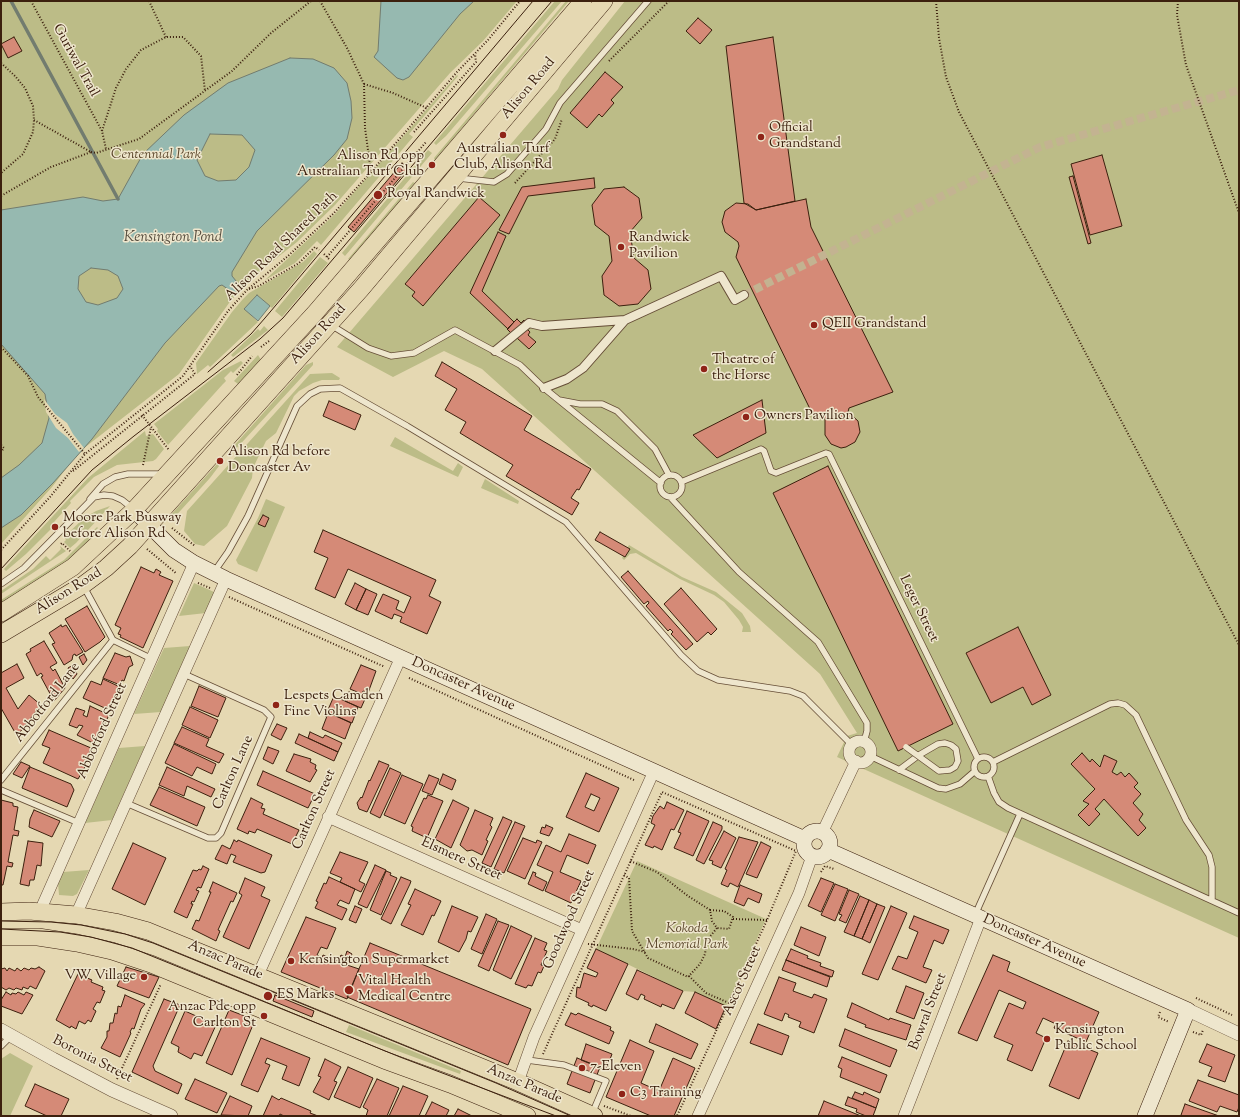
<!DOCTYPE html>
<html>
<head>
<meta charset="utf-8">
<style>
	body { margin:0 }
	#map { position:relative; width:1240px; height:1117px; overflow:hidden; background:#e5d8b2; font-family:"Sorts Mill Goudy",serif }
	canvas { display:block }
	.frame { position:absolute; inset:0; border:2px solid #3c200e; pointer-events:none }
</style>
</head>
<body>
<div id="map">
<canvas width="1240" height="1117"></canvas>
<div class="frame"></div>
</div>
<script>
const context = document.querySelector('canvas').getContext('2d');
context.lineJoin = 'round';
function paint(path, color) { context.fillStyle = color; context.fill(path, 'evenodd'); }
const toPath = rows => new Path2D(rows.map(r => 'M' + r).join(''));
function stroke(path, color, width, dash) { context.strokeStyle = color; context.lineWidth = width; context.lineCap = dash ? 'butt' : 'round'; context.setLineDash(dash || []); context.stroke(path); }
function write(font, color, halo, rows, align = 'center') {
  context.font = font + ' "Sorts Mill Goudy",serif'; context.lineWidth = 3; context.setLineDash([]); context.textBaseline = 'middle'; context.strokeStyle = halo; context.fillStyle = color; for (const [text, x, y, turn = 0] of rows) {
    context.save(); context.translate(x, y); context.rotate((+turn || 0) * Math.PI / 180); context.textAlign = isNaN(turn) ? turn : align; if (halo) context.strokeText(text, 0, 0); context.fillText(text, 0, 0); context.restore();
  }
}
const green = toPath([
	[1,1,517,1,483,41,450,73,335,205,297,242,250,279,229,303,179,374,79,452,52,487,1,544],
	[555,1,562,1,446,136,436,145,434,143],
	[566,1,569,1,435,160,434,158],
	[625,1,1239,1,1239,938,837,757,847,736,857,733,820,674,482,369,444,351,393,377,337,347,558,89,562,80],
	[457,75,458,76,409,134,413,137,321,245,317,241,295,263,265,280,335,214],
	[428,150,432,153,345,256,342,253],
	[413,182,415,183,378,227,350,260,348,259],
	[314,251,317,254,272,308,257,295,245,309,258,322,210,367,208,365,197,374,196,363,232,312,243,299,249,293,303,262],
	[320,257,328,263,282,317,275,311],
	[264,326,268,330,233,357,231,355,258,329,260,331],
	[258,355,261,360,238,384,234,381],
	[241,361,243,363,233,373,231,371,224,378,226,381,223,384,168,445,157,431,158,429,154,424,223,370],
	[313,362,313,365,234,451,232,448,306,365],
	[332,373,340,378,339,380,322,380,313,383,299,391,294,396,276,433,266,441,253,468,252,478,227,526,204,546,195,544,184,531,187,511,310,374],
	[145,431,146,436,153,434,164,449,156,459,153,461,117,465,94,477,70,501,71,503,54,522,56,524,26,554,6,571,4,569,88,478],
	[395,437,453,471,458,463,463,467,458,477,390,446],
	[218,463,219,466,210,478,172,520,169,517],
	[485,479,519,501,518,504,481,488],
	[266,499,285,507,257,572,238,564,236,560,258,518],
	[110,506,76,543,70,548,64,542,66,540,64,537,84,518,96,511],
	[97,527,98,528,88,538,92,542,77,554,38,581,1,603,1,600,64,560],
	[629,545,682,577,716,592,742,613,750,626,751,632,742,632,743,627,739,620,724,602,714,595,680,579,636,553,630,554,624,560,622,558],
	[60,546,66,551,1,594,1,591,33,569,46,556,50,560,61,549],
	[194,583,214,592,206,613,179,616],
	[190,646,161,712,134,714,164,648],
	[145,746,112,820,85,823,119,748],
	[637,861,766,919,726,1006,695,992,683,991,596,949],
	[89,870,77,894,73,896,59,895,58,883,63,872],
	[349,1025,461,1071,460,1074,346,1032],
	[10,1053,33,1066,10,1116,1,1116,1,1059]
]);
const water = toPath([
	[381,1,474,1,460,14,409,77,403,80,397,78,374,57,378,51,381,1],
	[290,58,313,59,334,68,347,83,351,101,352,118,347,139,334,155,257,231,232,272,232,276,241,287,235,294,222,285,219,286,165,343,92,439,53,483,21,515,1,528,1,478,19,465,42,443,49,418,45,394,1,344,1,210,83,197,103,201,118,199,143,154,184,115,228,83,290,58],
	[210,134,242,135,255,150,249,167,236,180,218,181,205,176,197,160,210,134],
	[91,268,108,270,118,276,123,289,117,298,98,305,86,302,78,289,79,276,91,268],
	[257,295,270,306,258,321,244,309,257,295]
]);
const pier = toPath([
	[44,399,55,414,67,423,73,434,84,448,79,452,68,438,56,428,46,412]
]);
const stream = toPath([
	[11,1,118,199]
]);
const building = toPath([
	[698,18,712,30,700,44,686,31,698,18],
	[14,37,22,51,8,58,1,44,14,37],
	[773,37,795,201,756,210,744,203,726,46,773,37],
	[605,72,623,87,611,100,614,103,602,117,599,114,587,128,570,113,605,72],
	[1102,155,1122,226,1090,235,1071,164,1102,155],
	[402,163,408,168,354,232,348,227,402,163],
	[1073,176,1091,243,1088,244,1069,177,1073,176],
	[594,178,595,188,528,196,509,234,499,230,522,187,594,178],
	[624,187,639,198,642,218,630,232,634,258,648,270,651,289,638,304,619,306,604,295,602,276,612,261,609,236,595,225,592,205,604,189,624,187],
	[479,197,500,215,423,306,412,296,415,292,405,284,479,197],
	[806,199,811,227,893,392,849,408,848,412,858,421,860,432,855,442,846,447,841,448,831,444,825,435,825,418,811,411,736,257,739,246,738,242,725,232,722,222,725,211,736,203,748,204,756,210,806,199],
	[498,232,506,236,482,291,514,322,508,329,470,293,498,232],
	[517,319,521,323,524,320,530,326,527,329,530,332,528,335,536,342,529,349,517,338,513,342,508,337,511,333,507,329,517,319],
	[442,362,532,416,524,430,591,469,579,490,577,489,571,498,579,503,572,515,506,476,513,465,460,433,466,422,445,410,457,389,435,376,442,362],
	[762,400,766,433,717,458,693,435,762,400],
	[329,401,361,415,355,430,323,416,329,401],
	[828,466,953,724,898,751,773,493,828,466],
	[263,515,269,518,265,527,258,524,263,515],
	[323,530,436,580,429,596,441,602,427,634,400,622,402,617,394,614,392,619,375,611,383,594,399,601,396,609,404,613,411,597,348,569,335,598,315,589,328,558,314,552,323,530],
	[600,532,630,549,625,557,595,540,600,532],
	[141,567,154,573,156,569,161,572,159,575,173,581,143,648,120,637,121,635,118,634,121,628,115,625,141,567],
	[628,571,693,644,686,650,671,634,673,632,670,629,668,631,646,606,649,603,648,601,644,604,621,577,628,571],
	[355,583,366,589,356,610,345,604,355,583],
	[681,588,717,629,711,635,708,632,697,642,664,604,681,588],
	[366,589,377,594,368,615,356,610,366,589],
	[87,606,105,637,100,642,85,652,65,619,87,606],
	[61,625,62,627,66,625,83,652,76,656,75,654,73,655,72,660,64,665,52,644,55,643,49,633,61,625],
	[1018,627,1051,695,1032,705,1023,687,991,703,966,653,1018,627],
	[44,641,57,663,50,667,53,671,55,669,65,688,54,701,41,677,43,676,41,673,37,676,26,654,31,651,30,649,44,641],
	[115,653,126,657,130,656,133,665,129,667,124,681,122,680,120,685,103,678,115,653],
	[84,654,87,660,83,665,79,657,84,654],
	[17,664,24,678,6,688,18,709,29,695,41,705,17,736,1,708,1,673,17,664],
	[73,665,77,674,73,679,68,668,73,665],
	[361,665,376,671,368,693,363,691,362,694,350,689,361,665],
	[103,679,120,687,109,710,83,698,91,681,101,685,103,679],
	[199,686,226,698,218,717,191,706,199,686],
	[349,692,365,699,361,708,345,701,349,692],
	[334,696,358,707,352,723,327,712,334,696],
	[90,706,109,715,95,744,77,735,83,726,79,725,77,728,69,725,76,708,85,711,83,715,87,717,90,706],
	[190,707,218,720,210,738,182,725,190,707],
	[327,712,351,723,345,739,322,729,327,716,325,716,327,712],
	[277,724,287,728,281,740,271,735,277,724],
	[182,727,209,739,206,746,224,754,219,763,174,743,182,727],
	[49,730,91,748,84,769,78,779,43,763,50,748,42,745,49,730],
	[310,732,323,738,325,735,342,743,338,752,308,738,310,732],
	[299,734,338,752,334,761,295,743,299,734],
	[174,744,216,764,212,774,197,767,192,776,165,763,174,744],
	[268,747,279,751,273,764,263,759,268,747],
	[1082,753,1090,762,1092,759,1100,767,1104,755,1117,761,1112,772,1117,775,1121,772,1125,777,1129,773,1138,783,1134,787,1141,794,1133,803,1143,814,1139,820,1146,828,1138,836,1104,799,1095,809,1100,814,1089,826,1078,815,1089,804,1083,801,1095,789,1071,764,1082,753],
	[294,754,311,759,310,762,316,765,315,769,317,770,310,782,286,771,294,754],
	[379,761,389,765,367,812,359,809,357,803,361,797,362,798,369,780,370,781,379,761],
	[21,762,30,766,22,778,13,774,21,762],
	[30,767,71,784,74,790,67,807,22,788,30,767],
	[167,767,215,789,211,797,187,786,184,796,159,785,167,767],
	[390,768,401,773,380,818,370,813,390,768],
	[263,771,315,794,308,808,257,785,263,771],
	[586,773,619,788,599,832,566,817,586,773],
	[591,794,600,798,594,811,585,807,591,794],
	[443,774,456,780,452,790,439,784,443,774],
	[402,775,423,784,405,824,384,815,402,775],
	[429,775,439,779,432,795,422,791,429,775],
	[159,787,205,807,197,826,150,805,159,787],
	[428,795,443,801,427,838,412,831,413,827,411,826,424,798,426,799,428,795],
	[251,798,263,804,261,808,265,809,263,814,299,830,292,844,257,829,255,833,249,831,248,834,237,829,251,798],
	[1,800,13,803,13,806,18,807,14,830,19,831,18,836,13,835,8,862,13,863,12,867,7,866,3,885,1,885,1,800],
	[453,800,469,808,451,848,435,839,453,800],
	[667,802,684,810,674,830,671,829,662,850,654,846,653,848,645,845,655,825,651,823,653,816,660,806,664,809,667,802],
	[34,810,60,821,52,837,29,827,30,819,34,810],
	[475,810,493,818,490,825,492,827,486,840,488,841,482,855,472,850,467,851,460,845,475,810],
	[687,811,709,821,693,856,674,848,681,833,678,832,687,811],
	[503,817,512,821,491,867,482,863,503,817],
	[515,822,525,826,504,873,494,869,515,822],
	[713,822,722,826,722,829,704,864,696,860,713,822],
	[546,825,553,828,549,836,540,833,542,827,545,828,546,825],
	[724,831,736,838,721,868,712,864,713,861,709,860,724,831],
	[569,834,596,845,588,864,567,855,560,872,581,881,571,903,545,891,553,872,537,865,546,845,561,852,569,834],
	[739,837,758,842,738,887,730,883,728,887,721,884,727,870,725,869,739,837],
	[523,838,536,843,537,840,542,842,525,879,507,871,523,838],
	[234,840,237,842,238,840,272,855,265,872,261,873,233,862,236,856,231,854,227,864,215,859,222,845,230,849,234,840],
	[28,841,43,843,41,866,37,865,34,880,30,880,29,886,20,884,28,841],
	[761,842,771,847,757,878,746,874,761,842],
	[133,843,166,858,145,905,112,889,133,843],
	[340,852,368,862,359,881,365,884,361,892,340,882,342,878,330,873,340,852],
	[375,865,386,870,367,908,358,904,375,865],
	[203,866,209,869,201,888,198,887,196,890,199,891,194,902,192,901,191,904,193,904,187,918,174,912,193,870,197,871,199,869,201,870,203,866],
	[386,871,391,873,390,875,397,878,381,915,370,910,386,871],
	[533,872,536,873,535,876,547,882,543,891,528,884,533,872],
	[329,877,355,889,349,904,340,900,337,905,347,909,342,920,315,908,318,902,316,901,324,883,326,884,329,877],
	[401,877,411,881,410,884,391,924,381,919,401,877],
	[245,878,265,887,261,896,270,900,249,949,223,937,242,895,239,893,245,878],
	[821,878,834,883,821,912,808,906,821,878],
	[213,882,237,893,233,902,231,901,218,930,220,931,216,941,192,929,196,920,199,921,211,892,209,892,213,882],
	[835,884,848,889,835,921,821,915,835,884],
	[740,885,762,894,759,903,748,898,744,906,734,902,740,885],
	[415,889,441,901,434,916,432,915,423,935,401,925,411,905,408,904,415,889],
	[849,890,859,894,846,923,839,920,842,915,839,914,849,890],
	[860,896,869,900,854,936,844,932,860,896],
	[869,900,877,904,862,939,854,936,869,900],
	[877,904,885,907,870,943,862,939,877,904],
	[355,906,362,909,356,923,349,920,355,906],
	[452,906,478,917,471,932,468,931,466,939,459,952,438,942,452,906],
	[891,906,907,913,878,980,862,974,891,906],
	[486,914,497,919,482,954,471,949,486,914],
	[914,916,949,930,943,944,934,940,923,967,932,970,926,983,892,969,898,956,907,959,918,932,909,928,914,916],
	[306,917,336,928,327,949,321,947,317,955,322,958,323,955,338,961,341,955,345,957,347,951,352,954,347,965,359,969,347,999,281,972,306,917],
	[498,921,509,925,489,971,478,966,498,921],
	[511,926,532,936,511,979,493,970,511,926],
	[801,927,826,937,819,956,794,945,801,927],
	[535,938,547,943,544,950,547,951,541,965,544,966,541,973,538,972,532,986,528,985,526,988,515,984,535,938],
	[370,943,531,1009,508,1065,347,997,370,943],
	[596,949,628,964,606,1011,593,1005,592,1007,588,1005,589,1003,576,997,577,987,580,988,584,973,596,977,598,973,587,968,596,949],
	[791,949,808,956,807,958,821,963,820,966,834,971,832,977,786,960,791,949],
	[993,955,1010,962,1007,971,1099,1012,1086,1042,1054,1028,1056,1024,1043,1018,1036,1033,1046,1038,1032,1071,1007,1060,1013,1045,994,1037,1009,1003,1023,1009,1026,1002,999,990,977,1041,958,1033,993,955],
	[786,960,830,977,827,987,782,970,786,960],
	[39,967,45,971,36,989,30,986,28,989,23,987,22,990,16,988,14,990,9,988,6,990,1,987,1,969,5,968,7,971,9,968,15,971,17,968,21,971,24,968,29,970,31,968,35,969,39,967],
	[126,967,159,977,149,998,117,986,126,967],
	[637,970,683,991,674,1009,662,1004,661,1007,644,999,645,996,641,994,638,1000,626,994,637,970],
	[78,974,92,980,91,982,103,987,102,990,105,991,100,1003,97,1002,93,1009,96,1011,91,1022,88,1020,85,1024,79,1021,76,1029,71,1026,70,1028,56,1020,78,974],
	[779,977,796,983,793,991,812,998,814,994,827,999,814,1033,799,1027,801,1022,788,1017,789,1015,785,1013,782,1021,764,1014,779,977],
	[906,986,924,993,914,1019,896,1012,906,986],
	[6,992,11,995,12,993,16,994,18,992,24,995,26,992,33,995,22,1014,1,1006,1,1000,6,992],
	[695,992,726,1006,716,1029,685,1013,695,992],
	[125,995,145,1004,141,1009,134,1029,132,1028,130,1032,131,1033,120,1057,101,1048,107,1037,107,1031,109,1031,110,1023,113,1023,115,1013,117,1014,118,1006,121,1007,125,995],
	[275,995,314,1011,312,1017,273,1001,275,995],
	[164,999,180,1005,153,1066,155,1071,182,1084,178,1094,132,1072,164,999],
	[852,1003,889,1020,890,1018,911,1025,906,1040,865,1027,866,1025,847,1017,852,1003],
	[229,1010,255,1020,232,1075,206,1063,229,1010],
	[185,1011,216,1025,202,1056,194,1053,191,1059,178,1052,179,1047,171,1043,185,1011],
	[571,1013,576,1015,578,1013,611,1027,610,1030,614,1032,609,1044,565,1025,571,1013],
	[656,1024,698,1044,691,1059,649,1042,656,1024],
	[758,1024,789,1036,782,1055,750,1043,758,1024],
	[845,1029,897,1050,890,1067,839,1046,845,1029],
	[261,1038,310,1058,299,1086,282,1079,287,1066,267,1058,265,1063,270,1065,258,1092,241,1085,261,1038],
	[630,1040,654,1051,641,1083,659,1091,673,1058,695,1068,674,1116,651,1116,606,1097,630,1040],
	[1068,1041,1098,1053,1079,1099,1049,1086,1068,1041],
	[586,1044,612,1054,606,1070,581,1060,586,1044],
	[1207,1044,1235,1055,1225,1082,1208,1076,1212,1067,1199,1062,1207,1044],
	[842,1057,887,1075,880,1093,840,1077,842,1069,838,1067,842,1057],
	[577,1058,600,1067,590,1093,567,1084,577,1058],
	[325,1059,341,1067,334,1081,337,1082,329,1100,313,1092,321,1077,318,1076,325,1059],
	[348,1067,373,1078,360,1108,334,1097,348,1067],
	[195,1079,227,1093,217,1113,185,1099,195,1079],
	[377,1079,399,1088,387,1116,366,1116,368,1110,363,1107,377,1079],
	[1198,1080,1239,1095,1239,1107,1237,1112,1220,1106,1217,1112,1189,1101,1198,1080],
	[35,1084,69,1099,61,1116,47,1116,25,1106,35,1084],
	[403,1086,428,1096,419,1116,389,1116,403,1086],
	[855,1092,863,1095,864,1092,879,1099,876,1108,852,1098,855,1092],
	[230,1096,252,1106,248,1116,221,1115,230,1096],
	[272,1096,279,1100,281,1098,311,1111,310,1113,318,1116,284,1116,280,1114,279,1116,263,1116,272,1096],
	[848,1097,876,1108,873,1116,866,1116,856,1112,857,1109,845,1105,848,1097],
	[824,1101,861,1116,818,1116,824,1101],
	[432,1102,449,1110,446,1116,425,1116,432,1102],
	[1185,1104,1219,1116,1183,1116,1181,1115,1185,1104],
	[458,1109,472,1116,454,1116,458,1109]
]);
const pedestrianTunnel = toPath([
	[744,295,1040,147,1239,90]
]);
const path = toPath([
	[31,1,102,131,106,149],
	[149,1,166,37],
	[320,1,347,48,364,84,365,128,371,172],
	[936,1,939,38,946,77,959,112,1239,645],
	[1178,1,1177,15,1186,65,1239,213],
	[609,61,669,1],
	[1,63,15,76,25,88,33,106,34,120,33,132,23,154,1,173],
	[364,84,393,93,427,108],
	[102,131,116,88,126,69,141,50,166,37,183,37,201,56,205,91],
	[414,132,476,62,475,54],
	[91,152,96,153,139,139,232,71,271,33,311,1],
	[515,183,555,139,562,119],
	[1,196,51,167,91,152,34,120],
	[324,254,330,260],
	[327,257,426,142],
	[249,289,259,286,299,263,315,247,319,250],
	[1,347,28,376,38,397,85,454],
	[261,347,269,341],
	[237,375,252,356],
	[142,415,169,450],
	[1,445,4,448,1,452],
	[143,465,151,427],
	[73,471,195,374,190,366],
	[172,528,195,546],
	[61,544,62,543,70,551],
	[147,549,177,574],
	[1,550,50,497,85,454,183,376,228,311,247,290,288,256,333,214,371,172,457,72,488,40,520,1],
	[198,583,210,588],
	[229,597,385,667],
	[409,678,634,780],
	[821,872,825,866,834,869],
	[624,875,629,878,632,931,648,958,688,977,700,964,705,954,707,940,717,928,712,921,710,910,688,896,657,872,630,861],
	[710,910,724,911,733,917,729,929,717,928],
	[733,919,767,920],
	[588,944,633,949,645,952],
	[689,976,706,993,729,1003],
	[1196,998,1232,1015],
	[1160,1012,1158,1017,1169,1022],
	[1193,1032,1201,1035,1203,1030],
	[543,1054,662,792,796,851,767,920,677,1116],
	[117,1079,161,984],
	[604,1106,631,1116]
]);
const service = toPath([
	[458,178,494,182,507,174,546,129,560,103,648,1],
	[331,325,368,348,391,356,414,353,455,330,520,365,544,388,661,483],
	[559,400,580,404,602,404,617,411,655,449,669,475],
	'660 486a11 11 0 1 1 22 0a11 11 0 1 1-22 0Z',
	[681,482,761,449,764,451,771,471,776,473,826,453,829,454,978,759],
	[670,497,739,572,818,642,867,723,867,731,864,742],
	[90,499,103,484,115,477,128,474,162,474],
	[214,572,228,552,248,516,297,406,310,394,320,389,340,388,407,426,566,522,681,655,698,671,718,680,790,691,803,696,852,745],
	[1,584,24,568,94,497,104,495,113,496,122,500,132,508],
	[84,587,113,640,152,659],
	[870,756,938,788,946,789,960,784,975,771],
	'974 767a10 10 0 1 1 20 0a10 10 0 1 1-20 0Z',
	[993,762,1110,704,1118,703,1125,705,1136,715,1186,820,1209,855,1212,867,1212,899],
	[899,770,919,755],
	[988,776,994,793,999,802,1008,808,1239,913],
	[1,780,113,640],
	[1,790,79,823],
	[126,803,208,838,216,838,221,833,271,717,264,710,184,674],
	[975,915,1020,814],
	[1,1046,11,1036],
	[527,1060,564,1065,606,1081,592,1114]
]);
const pedestrian = toPath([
	[495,351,529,323,542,326,625,320],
	[544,388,567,379,583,368,625,320,721,276,735,300,744,295]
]);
const minor = toPath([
	'849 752a11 11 0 1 1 22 0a11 11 0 1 1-22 0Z',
	[328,817,582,930],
	[822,833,856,761],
	[40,911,194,563],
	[76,915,226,579],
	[258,975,401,657],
	[518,1082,534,1037,654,771],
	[698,1116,799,893,812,856],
	[904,1116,981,918]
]);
const tertiary = toPath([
	[1188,1010,1239,1034],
	[1,1030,53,1059,112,1090,171,1116]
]);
const secondary = toPath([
	[134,510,174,550,194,563,226,579,805,839],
	'804 844a13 13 0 1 1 26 0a13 13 0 1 1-26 0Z',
	[828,850,1188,1010,1145,1116]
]);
const primary = toPath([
	[1,613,73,567,134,510,315,313,583,1],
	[1,634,83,585,106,568,130,546,361,289,604,1],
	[1,912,29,911,76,915,115,922,148,931,518,1082,594,1116],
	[1,937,38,937,77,943,112,951,151,964,384,1060,450,1084,527,1116]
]);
const tram = toPath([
	[208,372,251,334,265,318,533,1],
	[1,569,92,470,134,436,260,339,283,318,552,1],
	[1,921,51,922,81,925,125,934,153,943,496,1083,571,1116],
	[1,929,60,932,91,937,132,948,400,1057,556,1116]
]);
const serviceBridge = toPath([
	[906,747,939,771,950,770,955,767,958,761,956,749,951,745,945,743,938,744,919,755]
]);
const markers = [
	[503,135,4,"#8f2418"],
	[761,137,4,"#8f2418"],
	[432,165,4,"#8f2418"],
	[378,195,5,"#8f2418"],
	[621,247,4,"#8f2418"],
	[814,325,4,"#8f2418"],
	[704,369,4,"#8f2418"],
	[746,417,4,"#8f2418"],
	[220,461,4,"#8f2418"],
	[55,527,4,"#8f2418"],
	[276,705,4,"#8f2418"],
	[291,961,4,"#8f2418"],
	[144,977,4,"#8f2418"],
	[349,990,5,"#8f2418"],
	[268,996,5,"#8f2418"],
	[264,1016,4,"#8f2418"],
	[1047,1039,4,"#8f2418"],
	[582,1068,4,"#8f2418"],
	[622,1094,4,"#8f2418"]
];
const streetNames = [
	["Guriwal Trail",75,61,61],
	["Alison Road",529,89,-50],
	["Alison Road Shared Path",282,247,-44],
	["Alison Road",319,335,-48],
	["Alison Road",69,592,-32],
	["Leger Street",918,609,64],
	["Doncaster Avenue",463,685,24],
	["Abbotford Lane",48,703,-52],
	["Abbotford Street",103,731,-66],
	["Carlton Lane",234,773,-66],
	["Carlton Street",315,810,-66],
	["Elsmere Street",461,860,24],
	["Goodwood Street",570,920,-66],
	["Doncaster Avenue",1034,942,24],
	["Anzac Parade",225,961,23],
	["Ascot Street",743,981,-66],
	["Bowral Street",929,1012,-69],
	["Boronia Street",92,1060,27],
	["Anzac Parade",524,1085,23]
];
const poiNames = [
	["Official",769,129],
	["Grandstand",769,145],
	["Australian Turf",503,150,"center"],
	["Club, Alison Rd",503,166,"center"],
	["Alison Rd opp",424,157,"right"],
	["Australian Turf Club",424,173,"right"],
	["Royal Randwick",387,195],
	["Randwick",629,239],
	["Pavilion",629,255],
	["QEII Grandstand",822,325],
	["Theatre of",712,361],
	["the Horse",712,377],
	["Owners Pavilion",754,417],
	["Alison Rd before",228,453],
	["Doncaster Av",228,469],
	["Moore Park Busway",63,519],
	["before Alison Rd",63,535],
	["Lespets Camden",284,697],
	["Fine Violins",284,713],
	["Kensington Supermarket",299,961],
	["VW Village",136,977,"right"],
	["Vital Health",358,982],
	["Medical Centre",358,998],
	["ES Marks",277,996],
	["Anzac Pde opp",256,1008,"right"],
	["Carlton St",256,1024,"right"],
	["Kensington",1055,1031],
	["Public School",1055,1047],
	["7-Eleven",590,1068],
	["C3 Training",630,1094]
];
const parkNames = [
	["Centennial Park",156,156],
	["Kokoda",687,930],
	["Memorial Park",687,946]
];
const waterNames = [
	["Kensington Pond",173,238]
];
paint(green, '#bcbc87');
paint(water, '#96b9b0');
stroke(water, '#727c6f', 1);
paint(pier, '#e5d8b2');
stroke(stream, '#727c6f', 3.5);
paint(building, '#d58a77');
stroke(building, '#3c200e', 1);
stroke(pedestrianTunnel, '#c3b391', 8, [8, 4]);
stroke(service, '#664e37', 7);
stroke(pedestrian, '#664e37', 10);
stroke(minor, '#664e37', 12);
stroke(tertiary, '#664e37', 14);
stroke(secondary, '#3c200e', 16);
stroke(primary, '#3c200e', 18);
stroke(path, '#3c200e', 2, [1, 2]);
stroke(service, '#eee6cd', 5.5);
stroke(pedestrian, '#eee6cd', 8);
stroke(minor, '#eee6cd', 11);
stroke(tertiary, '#eee6cd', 13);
stroke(secondary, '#eee6cd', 15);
stroke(primary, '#e5d8b2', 17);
stroke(tram, '#3c200e', 1);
stroke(serviceBridge, '#664e37', 7, []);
stroke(serviceBridge, '#eee6cd', 5.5);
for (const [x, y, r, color] of markers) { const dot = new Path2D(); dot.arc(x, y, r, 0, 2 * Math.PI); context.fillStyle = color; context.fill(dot); stroke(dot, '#eee6cd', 1.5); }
write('14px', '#3c200e', '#eee6cd', streetNames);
write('14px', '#3c200e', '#eee6cd', poiNames, 'left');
write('italic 14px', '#5c472c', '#eee6cd', parkNames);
write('italic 15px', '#574e3f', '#eee6cd', waterNames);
</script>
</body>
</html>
